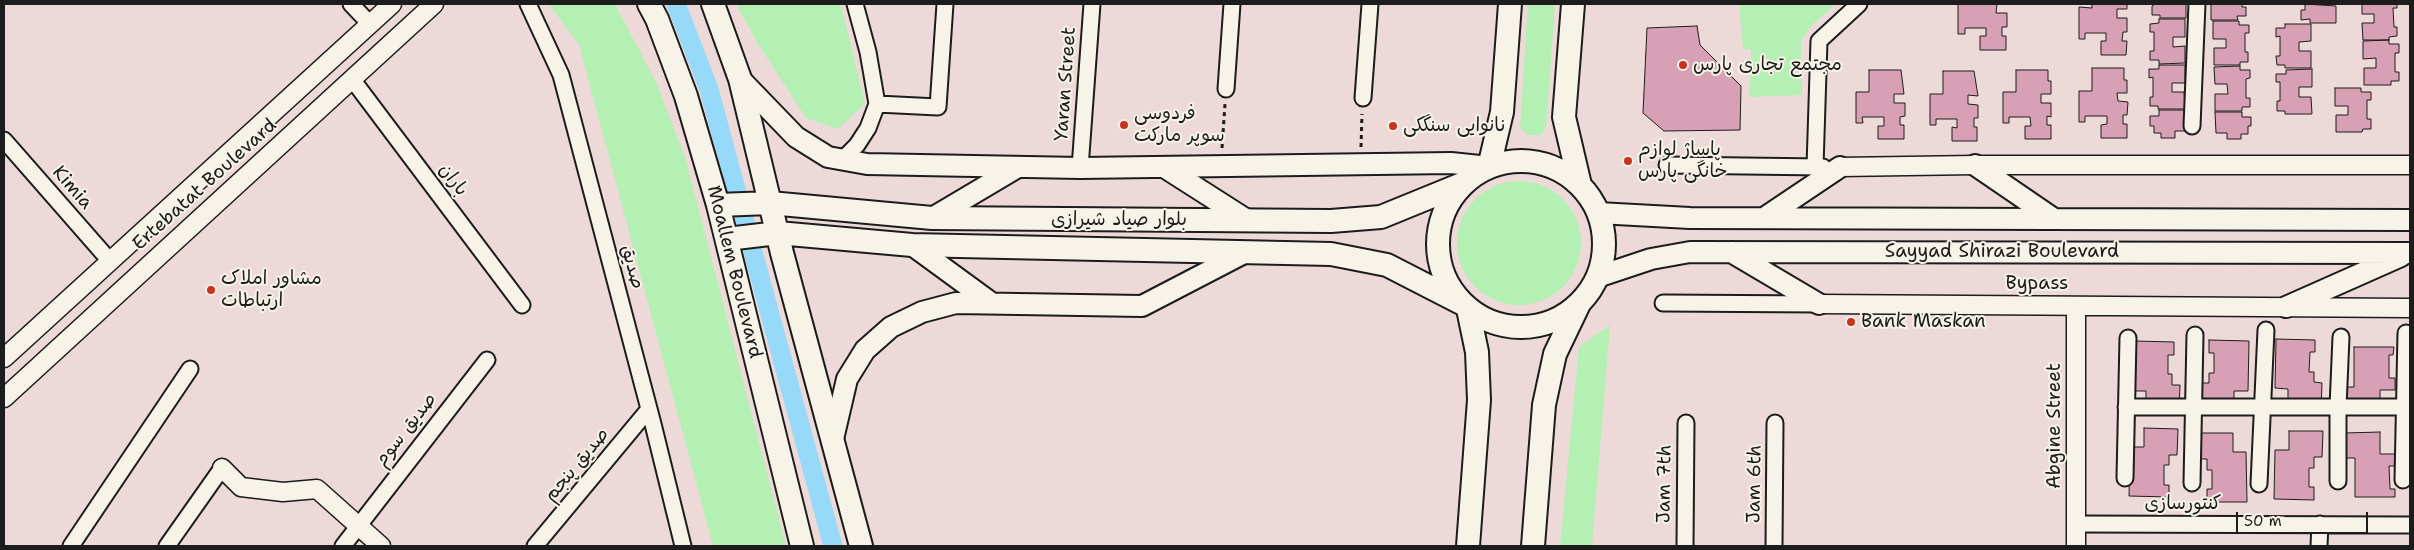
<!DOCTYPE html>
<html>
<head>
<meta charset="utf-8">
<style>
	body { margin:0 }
	#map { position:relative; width:2414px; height:550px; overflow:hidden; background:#eddad8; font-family:"Shantell Sans",sans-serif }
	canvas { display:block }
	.frame { position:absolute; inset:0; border:5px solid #1c1c1c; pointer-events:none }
	.scale { position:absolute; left:2236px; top:512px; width:132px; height:22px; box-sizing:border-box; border:2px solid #1c1c1c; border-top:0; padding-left:6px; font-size:15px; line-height:18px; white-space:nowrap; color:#1c1c1c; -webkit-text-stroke:4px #f7f3e8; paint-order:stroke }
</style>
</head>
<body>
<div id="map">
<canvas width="2414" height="550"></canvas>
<div class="frame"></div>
<div class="scale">50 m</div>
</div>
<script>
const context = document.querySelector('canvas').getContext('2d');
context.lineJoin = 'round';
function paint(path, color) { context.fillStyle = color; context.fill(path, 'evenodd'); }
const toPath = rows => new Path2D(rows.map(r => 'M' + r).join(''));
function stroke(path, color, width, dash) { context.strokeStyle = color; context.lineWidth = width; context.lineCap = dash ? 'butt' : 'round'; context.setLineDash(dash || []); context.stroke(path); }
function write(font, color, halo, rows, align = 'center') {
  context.font = font + ' "Shantell Sans","Playpen Sans Arabic",sans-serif'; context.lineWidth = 4; context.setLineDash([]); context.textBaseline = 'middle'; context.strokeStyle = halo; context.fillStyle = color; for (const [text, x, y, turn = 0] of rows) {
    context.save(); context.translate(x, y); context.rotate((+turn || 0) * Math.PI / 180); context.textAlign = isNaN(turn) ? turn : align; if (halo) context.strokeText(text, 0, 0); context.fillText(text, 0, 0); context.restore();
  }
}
const green = toPath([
	[549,4,615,4,656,82,685,157,786,546,713,546,579,45],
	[736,4,838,4,842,9,865,104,838,129,806,118,758,44],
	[1528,4,1555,4,1546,128,1541,135,1528,135,1520,128],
	[1739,4,1836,4,1812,25,1801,42,1802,95,1749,97,1751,50,1743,49],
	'1457 243a62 62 0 1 1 124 0a62 62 0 1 1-124 0Z',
	[1610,325,1592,546,1560,546,1579,347]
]);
const canal = toPath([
	[676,4,709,89,737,193],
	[743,215,746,226],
	[752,248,833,546]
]);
const building = toPath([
	[1958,4,2006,4,1997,4,1996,13,2007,13,2007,27,2002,27,2002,36,2006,36,2006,50,1980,50,1980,36,1986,36,1986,28,1965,28,1965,34,1958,34,1958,4],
	[2092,4,2127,4,2127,9,2117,9,2117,18,2127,18,2127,32,2123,32,2122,41,2127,41,2126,55,2101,55,2101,41,2106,41,2106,33,2085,33,2085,39,2079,39,2079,7,2092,8,2092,4],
	[2155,4,2186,4,2186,18,2160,18,2160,15,2152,15,2152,6,2155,4],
	[2211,4,2242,4,2242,7,2246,7,2246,16,2237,16,2238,20,2211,20,2211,4],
	[2305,4,2336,6,2336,23,2310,23,2310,19,2301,20,2301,10,2305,10,2305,4],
	[2362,4,2397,4,2397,8,2393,8,2394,27,2397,27,2397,36,2389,37,2389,40,2363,40,2362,23,2374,23,2374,14,2362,14,2362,4],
	[2159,19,2185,19,2185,37,2173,37,2173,47,2185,46,2185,63,2159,64,2159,60,2150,60,2150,51,2154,51,2154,32,2150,32,2150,24,2159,23,2159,19],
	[2213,21,2239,21,2239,25,2249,25,2249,33,2245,33,2245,52,2248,52,2248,62,2240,62,2240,65,2214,65,2214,48,2226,48,2226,39,2213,39,2213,21],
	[2285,24,2311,24,2311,41,2299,42,2299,51,2311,51,2311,68,2285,68,2285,65,2277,65,2276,56,2280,56,2280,36,2276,37,2276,28,2285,28,2285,24],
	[1697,26,1700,45,1741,86,1740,130,1664,131,1643,113,1647,28,1697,26],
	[2389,40,2389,44,2399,44,2399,53,2395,53,2395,72,2399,72,2399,81,2391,81,2391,85,2364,85,2364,68,2376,68,2376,58,2363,59,2363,41,2389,40],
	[2159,65,2185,65,2185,83,2172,83,2172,92,2184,92,2185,109,2158,109,2158,106,2150,106,2150,97,2153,97,2153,77,2149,78,2149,69,2159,69,2159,65],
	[2240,66,2240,70,2250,70,2250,78,2246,79,2246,98,2250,98,2250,107,2242,107,2242,111,2215,111,2215,94,2228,94,2227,84,2215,84,2214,67,2240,66],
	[2092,68,2124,68,2124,80,2127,80,2127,93,2117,93,2118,101,2128,102,2127,115,2123,115,2123,124,2127,124,2127,138,2101,138,2101,125,2107,124,2107,116,2085,116,2085,122,2079,122,2079,91,2092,91,2092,68],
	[2312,69,2312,87,2299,87,2299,97,2311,97,2312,114,2285,114,2285,111,2277,111,2277,101,2280,101,2280,82,2276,82,2276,74,2286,74,2286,70,2312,69],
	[1869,70,1901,70,1904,94,1894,94,1894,103,1905,103,1905,116,1900,117,1900,125,1904,125,1904,139,1878,139,1878,126,1884,126,1884,117,1862,117,1863,123,1856,123,1856,92,1869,92,1869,70],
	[2016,70,2048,70,2048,81,2051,81,2051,94,2041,94,2041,103,2051,103,2051,117,2047,116,2047,125,2051,125,2051,139,2025,139,2025,126,2031,126,2030,117,2009,117,2009,123,2003,123,2003,92,2016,92,2016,70],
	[1943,71,1974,71,1978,96,1968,95,1968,104,1978,105,1978,118,1974,118,1974,127,1977,127,1977,141,1952,141,1952,127,1957,128,1957,119,1936,119,1936,125,1930,125,1930,94,1943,94,1943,71],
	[2335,88,2361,88,2361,92,2371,92,2371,100,2367,100,2367,119,2371,119,2371,129,2363,129,2362,132,2336,132,2336,115,2348,115,2348,106,2335,106,2335,88],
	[2159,110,2185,110,2186,131,2175,131,2175,138,2161,138,2161,133,2154,133,2154,126,2150,126,2150,116,2159,116,2159,110],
	[2215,112,2242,112,2242,117,2251,117,2251,126,2248,126,2248,134,2241,134,2241,139,2227,139,2227,133,2216,133,2215,112],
	[2276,339,2315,340,2315,352,2310,352,2309,372,2314,372,2314,382,2322,383,2321,409,2288,408,2288,389,2275,388,2276,339],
	[2209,340,2249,341,2248,391,2234,391,2234,410,2200,409,2201,383,2209,383,2209,373,2214,373,2214,353,2209,353,2209,340],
	[2134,341,2174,342,2174,355,2168,355,2168,374,2172,374,2172,385,2180,385,2179,411,2146,410,2146,391,2133,391,2134,341],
	[2354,347,2394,347,2393,355,2389,355,2389,378,2395,378,2395,390,2380,390,2380,412,2345,412,2345,387,2354,387,2354,347],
	[2144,428,2178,429,2177,455,2169,455,2169,465,2164,465,2164,485,2169,485,2169,497,2129,496,2130,447,2144,447,2144,428],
	[2289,431,2323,431,2322,457,2314,457,2314,468,2309,468,2309,487,2314,487,2314,500,2274,499,2275,450,2289,450,2289,431],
	[2380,432,2380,454,2396,454,2396,466,2389,466,2390,489,2395,489,2395,497,2355,497,2355,458,2346,458,2345,433,2380,432],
	[2199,433,2233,433,2233,452,2246,452,2247,502,2207,502,2207,489,2212,489,2212,470,2207,470,2207,459,2199,459,2199,433]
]);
const path = toPath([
	[1361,147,1362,114],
	[1222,148,1225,104]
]);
const minor = toPath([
	[351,4,370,24],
	[528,4,561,75,653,424,683,546],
	[855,4,868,52,877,104,938,107,945,4],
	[352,79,522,305],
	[1226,89,1232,4],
	[1363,98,1370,4],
	[2192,126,2197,4],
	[4,140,110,261],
	[842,160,857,145,868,128,877,104],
	[1667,165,1823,167],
	[1815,167,1819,41,1859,4],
	[1080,168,1092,4],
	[1663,303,1817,304],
	[2126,407,2410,407],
	[2125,478,2128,338],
	[2403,480,2406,333],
	[2338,481,2338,407,2341,337],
	[2192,483,2195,335],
	[2259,484,2266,330],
	[2076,524,2410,525],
	[71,546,190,369],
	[167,546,222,468],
	[343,546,487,360],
	[535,546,649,409],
	[1685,546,1686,423],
	[1774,546,1775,423],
	[2319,546,2320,524]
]);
const tertiary = toPath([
	[1840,167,1975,165,2410,165],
	[1819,304,2410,308],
	[4,358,392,4],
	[4,398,434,4],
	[222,468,241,487,283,492,317,489,381,546],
	[2076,546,2076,306]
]);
const secondary = toPath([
	[740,79,796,137,828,157,867,164,1080,168,1451,163,1489,167],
	[1975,165,2054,219],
	[1164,167,1247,220],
	[1598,213,1690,218,2410,220],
	[932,218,1018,167],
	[1764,218,1840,167],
	[912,245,990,302],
	[1731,252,1819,304],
	[1597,277,1651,259,1690,252,2410,253],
	[2286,307,2401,256],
	[833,439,847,379,865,350,891,327,922,312,956,303,1142,306,1246,252]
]);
const primary = toPath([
	[649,4,657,19,686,96,718,205,802,546],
	[713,4,740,79,782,253,861,546],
	[1573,4,1564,117,1580,185],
	'1438 244a83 83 0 1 1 166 0a83 83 0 1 1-166 0Z',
	[1489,167,1502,112,1510,4],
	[718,205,770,203,932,218,1331,221,1381,217,1462,184],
	[727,239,778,233,912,245,1331,254,1387,265,1461,303],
	[1468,309,1477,352,1479,400,1468,546],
	[1533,546,1544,405,1555,354,1579,304]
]);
const markers = [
	[1683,65,5,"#c8321e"],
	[1124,125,5,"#c8321e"],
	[1393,126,5,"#c8321e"],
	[1628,161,5,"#c8321e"],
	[211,290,5,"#c8321e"],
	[1851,322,5,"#c8321e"]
];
const poiNames = [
	["مجتمع تجاری پارس",1693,65],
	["فردوسی",1134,114],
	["سوپر مارکت",1134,136],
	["نانوایی سنگکی",1403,126],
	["پاساژ لوازم",1638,150],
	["خانگی پارس",1638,172],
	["مشاور املاک",221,279],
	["ارتباطات",221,301],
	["Bank Maskan",1861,322]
];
const streetNames = [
	["Yaran Street",1066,84,-86],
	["باران",453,180,53],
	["Ertebatat Boulevard",205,185,-42],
	["Kimia",72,188,49],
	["بلوار صیاد شیرازی",1119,220],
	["Sayyad Shirazi Boulevard",2002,252],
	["صدیق",632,267,75],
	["Moallem Boulevard",734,272,76],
	["Bypass",2037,284],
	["Abgine Street",2055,426,-90],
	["صدیق سوم",406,430,-52],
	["صدیق پنجم",577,465,-50],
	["Jam 7th",1665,484,-89],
	["Jam 6th",1755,484,-89],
	["کنتورسازی",2183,504]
];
paint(green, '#b4efb4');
stroke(canal, '#97d9f9', 19);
paint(building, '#d7a0b4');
stroke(building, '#1c1c1c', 1);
stroke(minor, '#1c1c1c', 19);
stroke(tertiary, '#1c1c1c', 21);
stroke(secondary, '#1c1c1c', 24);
stroke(primary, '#1c1c1c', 26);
stroke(path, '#1c1c1c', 3, [4, 4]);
stroke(minor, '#f7f3e8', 15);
stroke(tertiary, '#f7f3e8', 18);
stroke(secondary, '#f7f3e8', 20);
stroke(primary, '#f7f3e8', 22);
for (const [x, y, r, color] of markers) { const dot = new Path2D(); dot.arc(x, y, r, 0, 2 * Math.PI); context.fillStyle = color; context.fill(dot); stroke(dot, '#f7f3e8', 2); }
write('19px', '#1c1c1c', '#f7f3e8', poiNames, 'left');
write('19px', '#1c1c1c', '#f7f3e8', streetNames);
</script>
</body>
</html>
